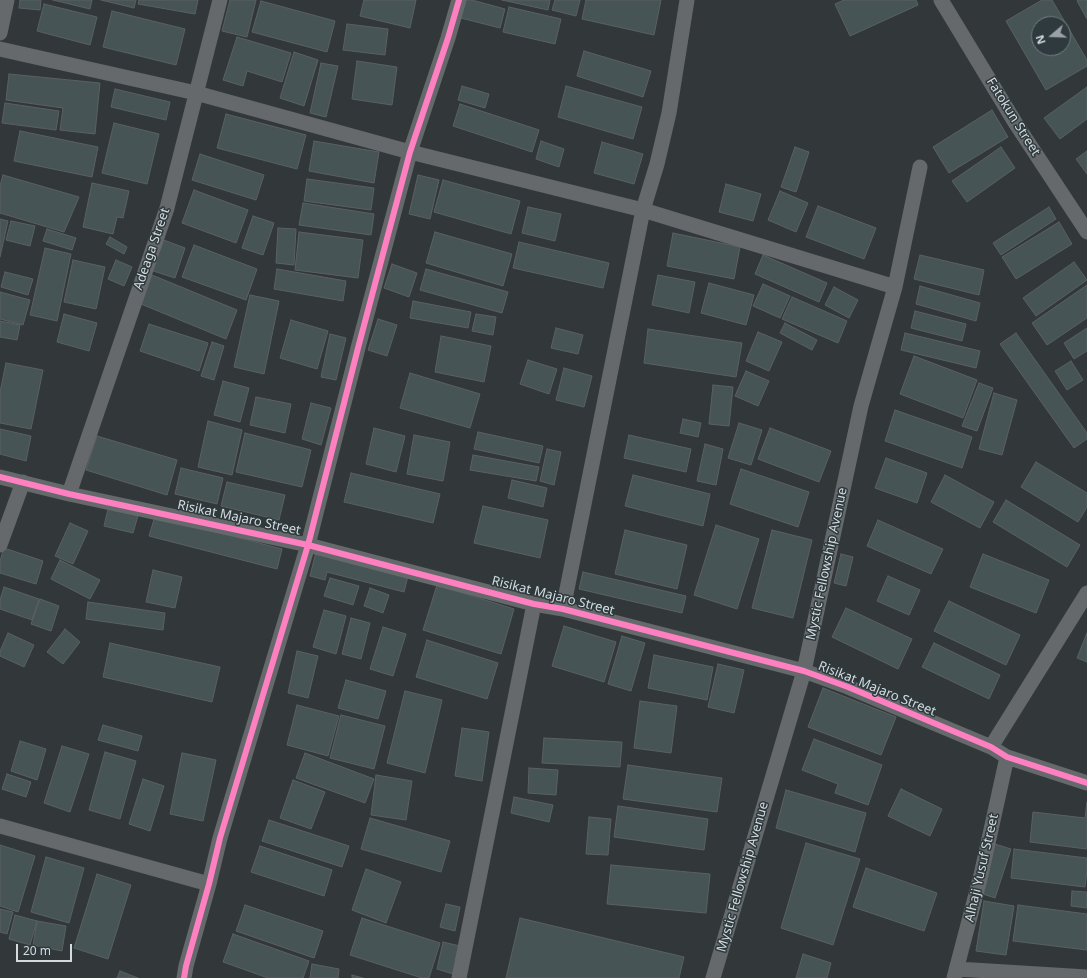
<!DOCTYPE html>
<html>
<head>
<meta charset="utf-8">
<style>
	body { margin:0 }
	#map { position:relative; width:1087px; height:978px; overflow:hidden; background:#32383a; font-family:"Noto Sans",sans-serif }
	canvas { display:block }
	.north { position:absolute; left:1031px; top:16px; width:40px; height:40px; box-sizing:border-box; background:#2e3a3e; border:1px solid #707a7e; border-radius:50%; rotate:251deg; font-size:11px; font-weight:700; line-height:16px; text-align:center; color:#d4dbde }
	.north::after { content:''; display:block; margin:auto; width:14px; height:18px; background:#9ba2a5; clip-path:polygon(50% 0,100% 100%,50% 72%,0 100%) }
	.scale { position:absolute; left:16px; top:944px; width:56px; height:18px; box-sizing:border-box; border:2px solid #d4dbde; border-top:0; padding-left:5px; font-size:12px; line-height:14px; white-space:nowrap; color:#d4dbde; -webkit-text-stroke:3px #2e3a3e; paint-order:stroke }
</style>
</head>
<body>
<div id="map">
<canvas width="1087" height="978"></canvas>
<div class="north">N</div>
<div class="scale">20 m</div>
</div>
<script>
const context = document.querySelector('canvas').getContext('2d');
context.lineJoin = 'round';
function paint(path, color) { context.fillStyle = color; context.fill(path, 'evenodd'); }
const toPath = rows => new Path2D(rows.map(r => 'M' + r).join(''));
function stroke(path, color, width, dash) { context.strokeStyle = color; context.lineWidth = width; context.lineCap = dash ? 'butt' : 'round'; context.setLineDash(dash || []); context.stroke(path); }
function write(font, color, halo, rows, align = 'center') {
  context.font = font + ' "Noto Sans",sans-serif'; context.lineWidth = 3; context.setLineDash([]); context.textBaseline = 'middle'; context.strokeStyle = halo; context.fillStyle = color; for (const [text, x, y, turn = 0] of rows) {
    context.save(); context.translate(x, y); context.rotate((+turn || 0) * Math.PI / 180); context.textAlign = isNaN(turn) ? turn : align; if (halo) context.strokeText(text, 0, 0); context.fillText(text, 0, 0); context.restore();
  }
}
const building = toPath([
	[20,0,41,0,40,10,19,8,20,0],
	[53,0,92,0,90,9,53,0],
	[101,0,136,0,134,8,101,0],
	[139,0,198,0,195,14,138,4,139,0],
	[230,0,256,0,247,37,222,31,230,0],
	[364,0,416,0,410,28,360,16,364,0],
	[461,0,472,0,505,9,500,28,457,17,461,0],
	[502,0,550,0,548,10,502,0],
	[555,0,580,0,576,16,552,10,555,0],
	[586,0,661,0,654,35,582,19,586,0],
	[844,0,916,0,918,5,850,36,835,4,844,0],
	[1042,0,1052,0,1087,60,1087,66,1046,90,1006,21,1042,0],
	[1039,24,1063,24,1063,48,1039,48,1039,24],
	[1078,0,1087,0,1087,19,1077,1,1078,0],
	[261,1,335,21,327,52,252,32,261,1],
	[44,4,97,17,90,45,37,31,44,4],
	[509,7,561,19,555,44,503,32,509,7],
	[112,11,185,29,176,65,103,47,112,11],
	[347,24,388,29,385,55,343,50,347,24],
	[237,37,291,53,282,82,247,71,243,86,223,80,237,37],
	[584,51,651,71,643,97,577,76,584,51],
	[294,52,318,60,304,106,280,98,294,52],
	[357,61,397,67,392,105,352,99,357,61],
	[321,63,338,66,326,117,310,113,321,63],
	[9,74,100,83,95,134,60,130,63,108,6,100,9,74],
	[462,86,489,94,485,108,458,100,462,86],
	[566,86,642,107,633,139,558,117,566,86],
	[1087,87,1087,119,1060,139,1044,118,1087,87],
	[115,89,170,102,166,120,111,107,115,89],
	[5,103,59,111,56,130,2,123,5,103],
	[460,104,539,130,532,152,453,126,460,104],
	[992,110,1008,137,949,173,933,147,992,110],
	[226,114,306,135,297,169,217,148,226,114],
	[114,123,159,134,147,184,102,173,114,123],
	[20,131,98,147,92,177,14,161,20,131],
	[314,141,379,152,374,183,309,171,314,141],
	[541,141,564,149,559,167,536,159,541,141],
	[602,142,643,154,634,184,594,173,602,142],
	[795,147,809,152,796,192,781,187,795,147],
	[1001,147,1015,168,967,202,952,181,1001,147],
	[1087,151,1087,174,1076,159,1087,151],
	[200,154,264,175,256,200,192,180,200,154],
	[3,175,79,197,64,232,0,213,0,186,3,175],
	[418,175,439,180,430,219,409,214,418,175],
	[307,179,374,188,371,210,304,201,307,179],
	[443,180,520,201,511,234,434,212,443,180],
	[92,183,129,191,123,218,117,217,113,234,83,227,92,183],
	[726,184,761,194,753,221,719,212,726,184],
	[194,190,248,210,236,243,182,223,194,190],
	[780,191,808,203,796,232,768,220,780,191],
	[303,203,374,214,371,235,299,225,303,203],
	[818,206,876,228,864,259,806,237,818,206],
	[528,207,561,214,555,241,522,233,528,207],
	[1049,207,1056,219,1001,255,993,243,1049,207],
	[253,216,274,223,263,255,242,248,253,216],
	[0,219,8,221,0,257,0,219],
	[11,221,35,226,30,246,6,240,11,221],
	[1059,222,1072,244,1016,279,1002,257,1059,222],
	[278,228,296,229,294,265,276,263,278,228],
	[47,229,76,238,72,250,43,241,47,229],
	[299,232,363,240,358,278,295,270,299,232],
	[435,232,512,254,503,286,426,263,435,232],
	[673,233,740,247,734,279,667,266,673,233],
	[110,237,127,247,124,254,106,244,110,237],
	[161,239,185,248,175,278,150,270,161,239],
	[519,242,609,263,603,288,513,268,519,242],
	[194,245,257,269,246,300,182,277,194,245],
	[45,248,71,254,57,321,30,315,45,248],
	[763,255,827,283,819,302,755,274,763,255],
	[920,255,984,270,979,295,914,279,920,255],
	[73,260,105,267,96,309,64,302,73,260],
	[116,260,132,267,124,286,108,279,116,260],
	[1074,262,1087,280,1036,316,1023,298,1074,262],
	[392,264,417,273,409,297,384,288,392,264],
	[277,269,346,281,343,301,274,289,277,269],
	[426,269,508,292,502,313,420,290,426,269],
	[5,272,33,279,28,295,1,287,5,272],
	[152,275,237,310,226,339,141,304,152,275],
	[658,275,695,282,689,313,652,305,658,275],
	[709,283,754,295,746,325,701,313,709,283],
	[763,284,790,296,780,318,753,306,763,284],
	[1087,285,1087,318,1047,345,1032,323,1087,285],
	[920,286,980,303,976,321,916,304,920,286],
	[834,287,858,300,849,318,825,305,834,287],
	[0,292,30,300,23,325,0,319,0,292],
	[250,295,279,301,264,374,234,367,250,295],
	[792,297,847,321,838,343,782,319,792,297],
	[413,301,471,312,468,328,410,318,413,301],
	[915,311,966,324,962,341,911,328,915,311],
	[64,314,97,323,89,351,57,342,64,314],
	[476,314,496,317,493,335,472,331,476,314],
	[378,319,397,325,387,356,368,350,378,319],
	[291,320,328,331,317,369,280,358,291,320],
	[0,321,20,325,17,340,0,337,0,321],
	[785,323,817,340,812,350,780,333,785,323],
	[149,324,208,343,199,371,140,351,149,324],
	[556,328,583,335,578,354,551,348,556,328],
	[1087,328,1087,351,1074,359,1064,343,1087,328],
	[648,329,742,343,736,377,644,363,648,329],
	[758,332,782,342,769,371,746,361,758,332],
	[905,333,980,351,976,368,901,350,905,333],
	[1016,333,1087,433,1087,439,1074,448,1000,344,1016,333],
	[330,334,346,338,336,380,321,377,330,334],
	[441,336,491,346,484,382,435,372,441,336],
	[212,342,224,346,214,380,201,376,212,342],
	[914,356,977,380,963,418,900,394,914,356],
	[528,360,557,369,549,394,520,384,528,360],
	[1071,361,1083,380,1067,390,1055,371,1071,361],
	[6,363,43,370,31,429,0,423,0,392,6,363],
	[564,368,592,376,584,407,556,400,564,368],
	[746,371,769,381,758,406,735,396,746,371],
	[410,373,480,394,470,428,400,408,410,373],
	[223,381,249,388,240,422,214,415,223,381],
	[979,383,993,388,977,431,962,426,979,383],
	[713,385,733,387,729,426,709,424,713,385],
	[994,393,1017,400,1002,455,979,449,994,393],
	[256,397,291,404,285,433,250,425,256,397],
	[311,403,331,408,321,445,302,439,311,403],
	[895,410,972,437,962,468,885,441,895,410],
	[683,419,701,423,698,437,680,433,683,419],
	[208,421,242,430,232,475,198,467,208,421],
	[739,423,762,430,751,465,728,458,739,423],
	[374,428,405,436,396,472,366,464,374,428],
	[770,428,831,451,819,482,758,459,770,428],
	[0,429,31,436,26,461,0,454,0,429],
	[478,432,543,446,539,463,474,449,478,432],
	[245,433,311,450,302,487,236,472,245,433],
	[414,435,450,442,443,481,407,474,414,435],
	[629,435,691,449,686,472,624,458,629,435],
	[97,436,177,460,167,495,86,470,97,436],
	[705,444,723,449,716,485,697,481,705,444],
	[547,449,561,452,554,485,540,481,547,449],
	[473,455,539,467,536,481,470,470,473,455],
	[886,458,927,473,917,503,875,488,886,458],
	[1036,462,1087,493,1087,507,1078,522,1021,487,1036,462],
	[181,468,223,478,217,504,175,494,181,468],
	[741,469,809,492,798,527,730,504,741,469],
	[351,473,440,494,433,523,344,502,351,473],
	[633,475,710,494,703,526,625,506,633,475],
	[945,475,994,502,980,528,931,502,945,475],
	[512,480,547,488,543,507,508,498,512,480],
	[227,482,285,495,279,520,221,506,227,482],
	[1006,500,1080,545,1067,567,993,522,1006,500],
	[109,505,139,512,133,533,104,526,109,505],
	[483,506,548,520,540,558,474,543,483,506],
	[155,516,282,549,277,569,149,536,155,516],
	[878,520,943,549,931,574,867,546,878,520],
	[70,523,88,531,73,564,55,556,70,523],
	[716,525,759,539,737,609,694,595,716,525],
	[625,530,687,545,677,589,615,574,625,530],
	[772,530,812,540,793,618,752,608,772,530],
	[4,548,43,561,36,584,0,573,0,561,4,548],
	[316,552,408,576,404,592,327,572,325,580,310,576,316,552],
	[841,554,853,557,846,586,834,583,841,554],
	[983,554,1049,580,1036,613,970,587,983,554],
	[60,560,100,580,90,599,51,579,60,560],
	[153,570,182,577,175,608,146,602,153,570],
	[583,572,686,596,682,613,579,589,583,572],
	[888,576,920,590,909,615,877,601,888,576],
	[330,578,359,586,353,605,324,596,330,578],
	[437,585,514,609,501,654,423,630,437,585],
	[4,587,39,599,32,620,0,609,0,600,4,587],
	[370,588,389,595,383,613,364,606,370,588],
	[40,599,59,606,51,631,31,624,40,599],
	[949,601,1020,635,1006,665,934,631,949,601],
	[88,602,165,613,163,630,86,619,88,602],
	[846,608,912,639,898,669,832,637,846,608],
	[324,610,346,616,336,654,313,647,324,610],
	[351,618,370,623,361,659,342,654,351,618],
	[564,626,616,642,604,682,552,666,564,626],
	[383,627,406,634,393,676,370,669,383,627],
	[65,629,80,642,63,664,47,652,65,629],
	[8,633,34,645,24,667,0,656,0,651,8,633],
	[1087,633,1087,662,1077,658,1087,633],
	[622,636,645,643,631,691,608,684,622,636],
	[427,640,498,663,487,699,416,677,427,640],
	[110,643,220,667,212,702,103,677,110,643],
	[934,643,1000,675,989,699,922,667,934,643],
	[297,651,318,656,308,698,288,693,297,651],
	[654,655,713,667,707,700,648,688,654,655],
	[718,664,744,670,734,713,708,707,718,664],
	[346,680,386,691,378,719,338,708,346,680],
	[823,688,896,717,881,755,808,727,823,688],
	[405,691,442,700,425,773,387,763,405,691],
	[640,701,677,706,671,753,634,748,640,701],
	[297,705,339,716,328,756,287,745,297,705],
	[341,715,385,726,374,769,330,758,341,715],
	[103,725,142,736,138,751,98,740,103,725],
	[462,728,489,732,482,781,455,776,462,728],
	[544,738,622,742,620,767,542,763,544,738],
	[814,739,882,765,868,805,835,793,838,784,802,770,814,739],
	[20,741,46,749,37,780,11,771,20,741],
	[62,746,89,754,70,812,44,803,62,746],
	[105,752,136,761,120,819,89,810,105,752],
	[182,753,216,760,203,821,170,814,182,753],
	[305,753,374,779,365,803,296,778,305,753],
	[628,765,722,778,717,812,623,799,628,765],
	[529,768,558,770,556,795,528,793,529,768],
	[7,774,31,782,26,797,2,789,7,774],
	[376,775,412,781,406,820,371,815,376,775],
	[143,779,164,786,150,831,129,824,143,779],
	[293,780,325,792,311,829,280,818,293,780],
	[901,789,942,809,930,836,888,816,901,789],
	[786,790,866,813,855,852,776,828,786,790],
	[514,797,553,805,549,822,511,813,514,797],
	[1087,802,1087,849,1030,842,1033,812,1085,818,1087,802],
	[618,806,708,819,704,850,614,837,618,806],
	[589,817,611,819,608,855,586,854,589,817],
	[370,818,450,841,441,872,361,849,370,818],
	[269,820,349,846,342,867,262,841,269,820],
	[806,843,860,859,833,945,781,928,806,843],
	[995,844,1011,849,995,898,980,893,995,844],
	[0,845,35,856,18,912,0,906,0,845],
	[260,846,332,870,324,896,251,872,260,846],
	[1014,849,1087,858,1087,871,1085,887,1011,878,1014,849],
	[46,857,84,868,69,923,31,912,46,857],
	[611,865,710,874,706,913,607,904,611,865],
	[866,868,937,893,924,931,853,907,866,868],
	[366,869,401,882,386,923,352,910,366,869],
	[97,874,131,885,108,959,74,948,97,874],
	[1072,891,1087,892,1087,908,1071,906,1072,891],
	[984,901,1014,906,1006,955,976,951,984,901],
	[446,904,460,907,455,931,440,927,446,904],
	[245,905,323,931,314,958,236,931,245,905],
	[1018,905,1087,914,1087,950,1013,941,1018,905],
	[0,909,13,912,7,934,0,932,0,909],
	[15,915,37,921,30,945,9,939,15,915],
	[362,918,440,943,429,978,422,978,350,955,362,918],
	[520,918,684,957,679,978,506,978,520,918],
	[37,921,66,926,62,951,33,945,37,921],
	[233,934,309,961,303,978,268,978,223,962,233,934],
	[443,942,460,946,453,974,437,969,443,942],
	[803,954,831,963,827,978,796,978,803,954],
	[312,964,339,969,338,978,310,978,312,964],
	[120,971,138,978,117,978,120,971],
	[352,975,363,978,352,978,352,975]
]);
const street = toPath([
	[941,0,1016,124,1087,232],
	[0,33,7,0],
	[0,49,196,93,410,152,643,210,895,287],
	[0,477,69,494,308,545,534,604,563,609,804,671,848,687,991,747,1007,757,1087,783],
	[69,494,167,208,220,0],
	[0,545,23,482],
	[563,609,643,210,657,164,669,113,687,0],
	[991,747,1087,593],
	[0,826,209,884],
	[957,969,1087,977],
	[184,978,186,966,209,884,220,838,308,545,358,348,410,152,448,38,459,0],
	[459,978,534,604],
	[713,978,804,671,861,406,895,287,920,167],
	[954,978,981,875,1007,757]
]);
const cycleway = toPath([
	[0,477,69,494,308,545,534,604,563,609,804,671,848,687,991,747,1007,757,1087,783],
	[184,978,186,966,209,884,220,838,308,545,358,348,410,152,448,38,459,0]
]);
const streetNames = [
	["Fatokun Street",1013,117,58],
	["Adeaga Street",152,249,-71],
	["Risikat Majaro Street",239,518,12],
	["Mystic Fellowship Avenue",827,564,-78],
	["Risikat Majaro Street",553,596,14],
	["Risikat Majaro Street",877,689,22],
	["Alhaji Yusuf Street",982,868,-77],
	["Mystic Fellowship Avenue",743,877,-74]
];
paint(building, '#465456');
stroke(building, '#5b6061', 1);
stroke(street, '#65696b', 15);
stroke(cycleway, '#ff80c0', 6);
write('13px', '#d4dbde', '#2e3a3e', streetNames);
</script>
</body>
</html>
